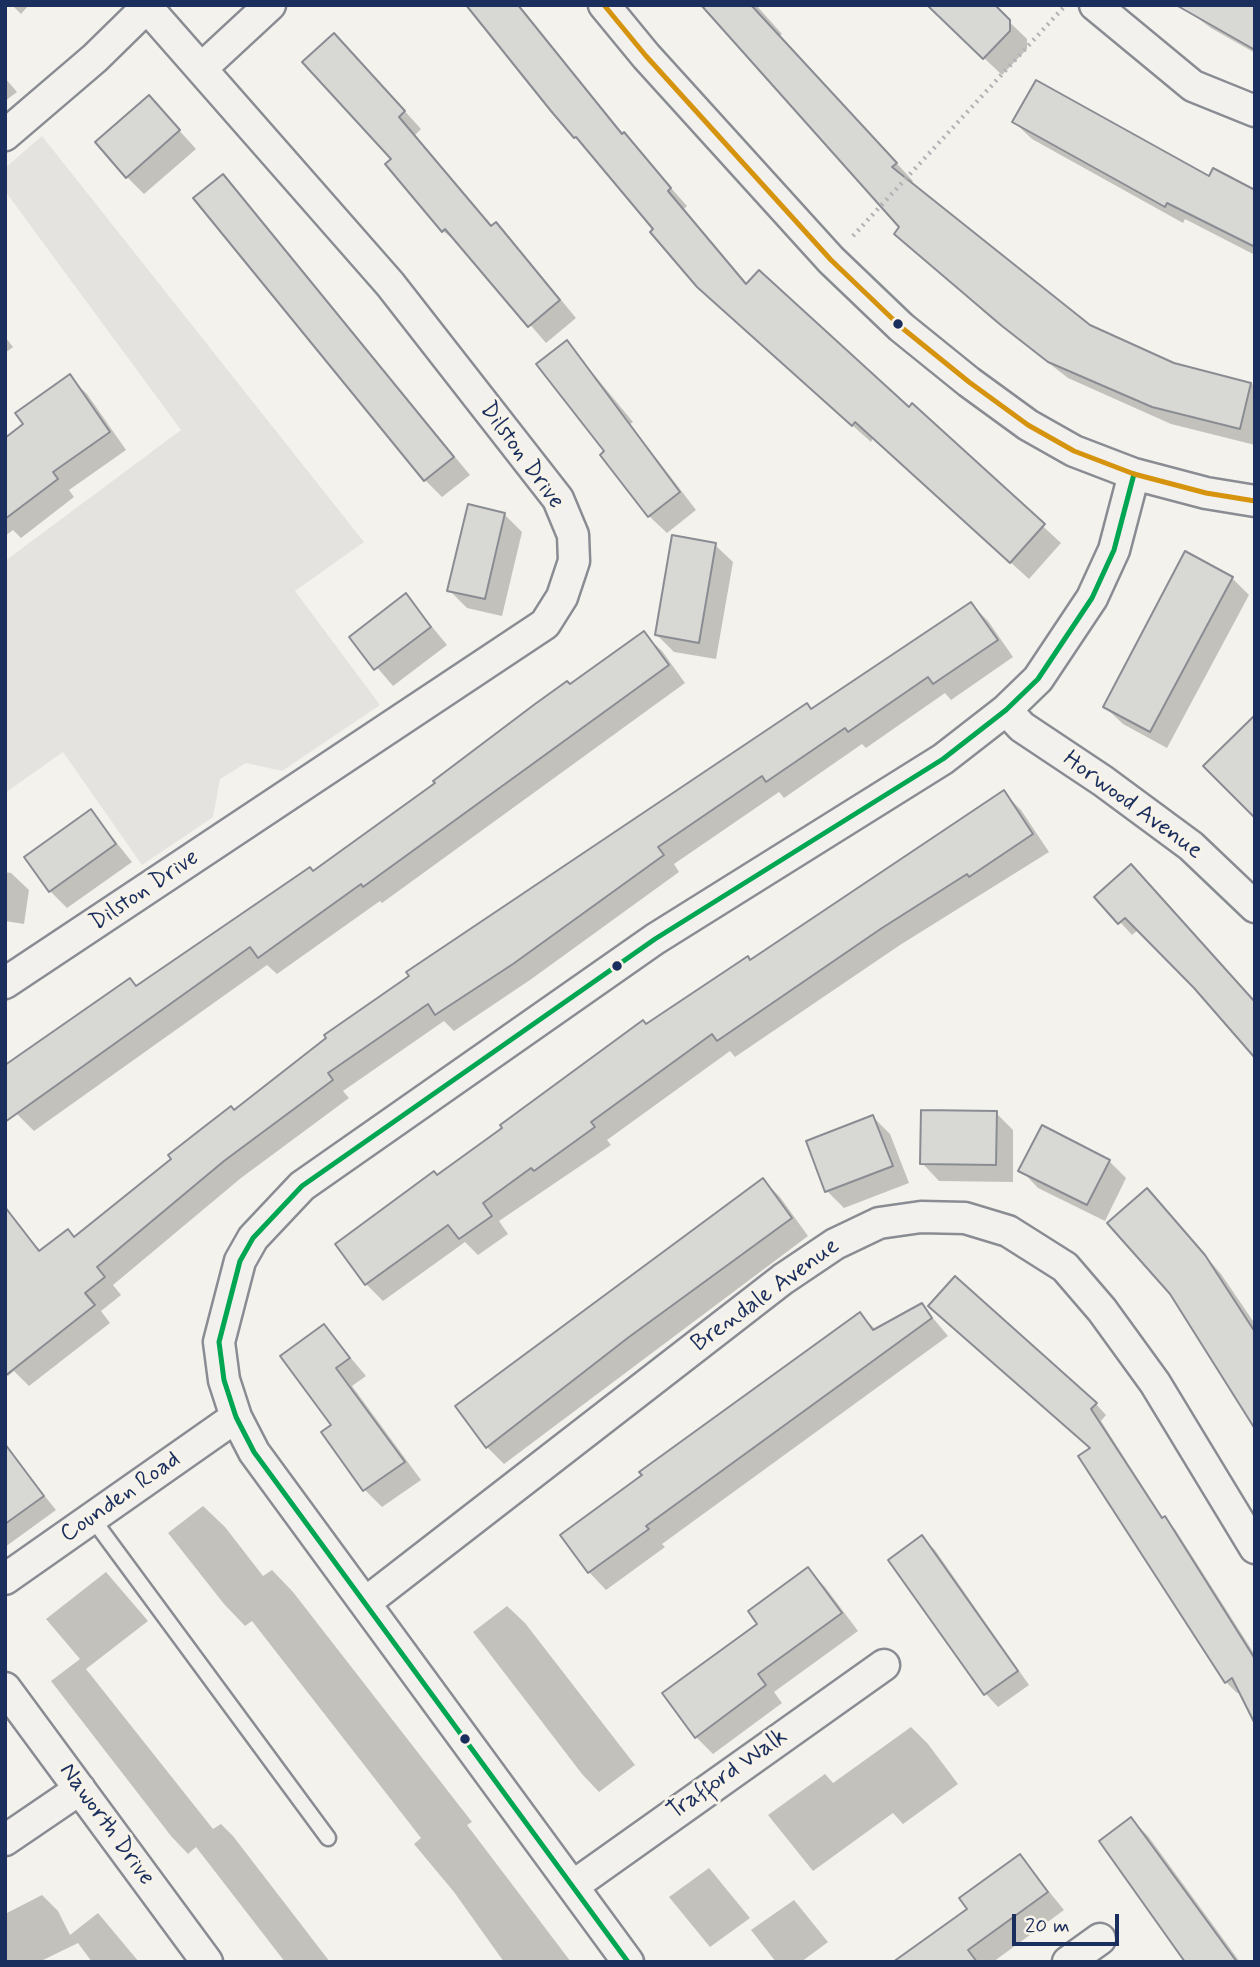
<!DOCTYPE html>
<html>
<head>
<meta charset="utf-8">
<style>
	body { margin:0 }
	#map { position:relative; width:1260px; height:1967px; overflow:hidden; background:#f4f2ec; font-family:Mynerve,sans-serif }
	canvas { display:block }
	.frame { position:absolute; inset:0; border:7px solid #1b2f5e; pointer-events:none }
	.scale { position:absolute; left:1012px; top:1914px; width:107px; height:32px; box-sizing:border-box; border:4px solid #1b2f5e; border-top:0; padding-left:9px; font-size:21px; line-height:24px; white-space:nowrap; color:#1b2f5e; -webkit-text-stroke:5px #f7f3e8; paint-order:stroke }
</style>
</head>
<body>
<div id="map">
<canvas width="1260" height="1967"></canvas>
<div class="frame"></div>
<div class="scale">20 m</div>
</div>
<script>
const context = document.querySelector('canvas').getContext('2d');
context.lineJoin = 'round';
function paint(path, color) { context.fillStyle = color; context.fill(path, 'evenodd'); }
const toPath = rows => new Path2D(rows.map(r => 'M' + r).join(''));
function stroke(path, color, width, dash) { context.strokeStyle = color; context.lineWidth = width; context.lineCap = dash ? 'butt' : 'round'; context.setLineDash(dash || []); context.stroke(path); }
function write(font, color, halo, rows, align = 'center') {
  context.font = font + ' Mynerve,sans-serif'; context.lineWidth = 6; context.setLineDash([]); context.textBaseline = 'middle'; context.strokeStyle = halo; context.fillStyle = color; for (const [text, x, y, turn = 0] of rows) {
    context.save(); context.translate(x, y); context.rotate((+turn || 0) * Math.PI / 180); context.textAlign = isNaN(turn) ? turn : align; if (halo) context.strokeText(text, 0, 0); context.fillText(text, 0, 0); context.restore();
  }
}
const built = toPath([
	[42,136,364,542,295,591,380,705,282,771,246,763,220,779,213,817,142,865,63,752,5,793,5,561,181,430,5,191,5,168]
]);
const shadow = toPath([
	[12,5,29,5,21,14],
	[468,5,518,5,624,135,687,206,684,209,748,285,909,409,912,406,1061,543,1029,579,873,438,871,442,716,304],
	[702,5,756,5,782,34,779,36,913,181,910,184,1089,327,1173,364,1255,385,1255,445,1171,424,1068,378,992,319,896,234,902,227],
	[928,5,992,5,1027,39,1027,49,1002,75],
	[1180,5,1255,11,1255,53,1211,28],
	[351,52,421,129,415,135,493,227,495,225,513,242,576,318,546,343,462,246,443,231,393,160],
	[5,78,17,92,5,101],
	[149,97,196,149,144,194,127,177],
	[1014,122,1255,192,1255,255,1185,219,1183,223,1032,139],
	[223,177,470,475,442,497,425,480],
	[5,337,13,347,5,353],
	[567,342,633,422,630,424,696,510,667,533,649,516,607,452],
	[69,377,87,394,126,450,69,490,74,497,21,538,13,530,5,536,5,440,26,424],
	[504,514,522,532,502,616,467,608,449,590],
	[715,545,733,562,716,659,674,652,657,635],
	[1232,578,1249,595,1167,748,1123,724,1105,707],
	[406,595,447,645,393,686,351,637],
	[971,604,988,621,1013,657,951,700,945,693,866,748,862,744,784,798,779,792,674,864,679,872,530,980,454,1031,444,1021,343,1091,349,1098,241,1178,113,1285,121,1295,101,1311,110,1323,29,1386,14,1371,8,1376,5,1373,20,1229,42,1252,75,1239,235,1112,812,710],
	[644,634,662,651,685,683,382,903,380,901,277,974,267,965,34,1131,17,1114,137,987,313,872],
	[1003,792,1021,810,1049,852,900,945,735,1057,730,1051,607,1140,611,1145,499,1221,508,1234,478,1255,465,1242,383,1301,366,1284,338,1244,438,1177,647,1026,751,961],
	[91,811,132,862,67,908,50,891],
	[5,872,11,873,29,890,24,924,5,921],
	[1097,897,1255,1004,1195,987,1139,929,1132,935],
	[996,1113,1013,1130,1013,1182,939,1181,922,1163],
	[873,1117,890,1134,909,1183,844,1208,827,1191],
	[1109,1161,1126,1178,1105,1221,1038,1188,1021,1170],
	[763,1180,780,1197,808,1236,504,1464,487,1447],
	[1164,1208,1221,1274,1255,1324,1255,1429,1171,1293],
	[922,1305,948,1336,662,1544,665,1547,606,1590,589,1572,562,1535,860,1314,876,1330],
	[941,1317,1096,1404,1106,1415,1101,1421,1163,1518,1175,1529,1255,1655,1255,1723,1240,1691,1237,1693,1226,1682,1092,1449],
	[324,1326,366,1376,352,1386,421,1480,382,1507,365,1490,323,1433,334,1425],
	[14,1458,56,1510,5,1547,5,1464],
	[203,1506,225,1527,263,1576,272,1570,293,1592,472,1822,467,1825,571,1962,504,1962,454,1892,414,1844,421,1838,252,1621,245,1626,224,1604,168,1533],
	[922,1537,935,1550,1029,1685,998,1707,986,1694,890,1561],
	[808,1569,825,1587,858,1631,774,1692,782,1703,713,1754,696,1737,760,1624],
	[106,1572,148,1621,86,1669,213,1829,221,1824,233,1836,330,1962,285,1962,196,1847,188,1854,171,1836,51,1681,80,1659,46,1619],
	[507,1606,525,1623,635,1765,599,1792,582,1774,473,1632],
	[911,1727,928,1744,958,1784,903,1824,893,1813,813,1871,768,1815,825,1774,833,1783],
	[1131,1819,1148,1836,1240,1962,1187,1962],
	[1020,1856,1064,1910,993,1962,897,1962,969,1909],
	[709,1868,750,1918,710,1947,669,1897],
	[42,1895,58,1911,70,1935,98,1913,139,1962,92,1962,78,1943,39,1962,5,1962,5,1914],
	[794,1900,828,1942,801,1962,776,1962,751,1930]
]);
const building = toPath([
	[466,5,518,5,622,134,624,132,671,188,668,191,746,284,759,270,909,407,912,403,1045,524,1010,563,855,422,852,426,697,287,650,232,653,229,576,137,574,138,551,111,466,5],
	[701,5,751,5,897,163,892,167,1090,325,1174,363,1251,383,1240,429,1152,407,1048,362,1002,326,894,234,899,227,701,5],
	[927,5,995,5,1010,20,1010,31,983,59,927,5],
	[1176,5,1255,5,1255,50,1176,5],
	[334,33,405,111,399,117,491,226,496,222,560,300,528,327,445,229,442,232,385,164,391,159,302,62,334,33],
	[1036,80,1209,176,1213,168,1255,190,1255,247,1167,203,1165,207,1012,122,1036,80],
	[149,95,180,130,126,178,95,142,149,95],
	[223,174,454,457,424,481,193,198,223,174],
	[567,340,680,492,648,517,600,455,604,451,536,364,567,340],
	[70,374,110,432,53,472,58,479,5,519,5,438,23,424,15,413,70,374],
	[468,504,505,513,485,599,447,591,468,504],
	[672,535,716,543,699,643,655,635,672,535],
	[1185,551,1233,577,1150,732,1103,707,1185,551],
	[406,593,431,627,374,670,349,637,406,593],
	[971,602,998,640,933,684,928,677,848,732,845,728,766,782,762,776,658,847,664,855,513,964,435,1015,428,1004,328,1073,333,1080,224,1161,97,1267,105,1277,85,1293,95,1305,5,1376,5,1207,39,1251,68,1229,74,1237,171,1159,168,1155,200,1130,231,1106,234,1110,326,1038,324,1035,409,976,406,972,807,703,811,709,971,602],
	[644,631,669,665,363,887,361,884,258,958,250,947,5,1122,5,1065,130,978,136,986,310,867,313,871,435,783,433,781,535,704,567,681,570,684,644,631],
	[1255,715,1255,818,1203,766,1255,715],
	[1004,790,1033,834,969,877,967,874,882,928,717,1041,712,1034,591,1122,595,1127,534,1171,531,1168,483,1203,492,1216,459,1239,448,1225,365,1285,335,1244,434,1171,437,1175,502,1128,500,1125,643,1020,646,1024,748,956,750,960,1004,790],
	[91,809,116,844,49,892,24,857,91,809],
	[1131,864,1255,1002,1255,1058,1194,988,1125,918,1118,924,1094,897,1131,864],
	[921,1110,997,1111,996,1165,920,1164,921,1110],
	[873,1115,893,1166,825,1192,806,1141,873,1115],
	[1042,1125,1110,1160,1087,1205,1018,1171,1042,1125],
	[763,1178,792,1218,629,1337,486,1448,455,1406,763,1178],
	[1147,1188,1205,1255,1255,1332,1255,1429,1170,1294,1107,1223,1147,1188],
	[955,1276,1097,1403,1091,1409,1162,1518,1165,1516,1255,1659,1255,1724,1232,1678,1225,1683,1078,1456,1090,1448,928,1306,955,1276],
	[922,1303,932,1318,646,1526,649,1529,588,1573,560,1535,642,1475,639,1472,860,1312,873,1330,922,1303],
	[324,1324,350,1358,336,1368,405,1462,363,1491,321,1432,331,1425,280,1356,324,1324],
	[5,1444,44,1496,5,1524,5,1444],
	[922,1535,1018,1671,984,1695,888,1560,922,1535],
	[808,1567,842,1613,758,1674,766,1685,695,1738,662,1693,757,1624,748,1611,808,1567],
	[1131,1817,1153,1847,1237,1962,1185,1962,1099,1841,1131,1817],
	[1020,1854,1048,1892,968,1950,977,1962,893,1962,967,1909,959,1898,1020,1854]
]);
const path = toPath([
	[853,236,1063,8]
]);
const lane = toPath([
	[92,1518,328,1838]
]);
const street = toPath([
	[604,5,646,56,831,260,901,327,969,382,1028,425,1074,451,1134,474,1206,493,1255,501],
	[1095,5,1193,86,1255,111],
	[202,68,270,5],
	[5,135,95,58,147,7],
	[1006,710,1022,727,1103,781,1191,846,1255,907],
	[5,983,545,624,562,597,574,561,573,535,558,499,390,284,145,5],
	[5,1579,236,1417],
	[365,1603,783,1279,835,1244,879,1223,921,1217,965,1218,1008,1231,1065,1267,1102,1310,1155,1383,1255,1548],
	[5,1688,207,1962],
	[5,1840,80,1789],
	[573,1886,884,1665],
	[628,1962,254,1452,236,1417,224,1380,219,1342,240,1261,253,1238,302,1186,655,939,943,759,1006,710,1038,679,1092,598,1114,550,1134,474],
	[1068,1962,1100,1939]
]);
const bus1 = toPath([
	[628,1962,254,1452,236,1417,224,1380,219,1342,240,1261,253,1238,302,1186,655,939,943,759,1006,710,1038,679,1092,598,1114,550,1134,474]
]);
const bus2 = toPath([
	[604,5,646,56,831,260,901,327,969,382,1028,425,1074,451,1134,474,1206,493,1255,501]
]);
const markers = [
	[898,324,6,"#1b2f5e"],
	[617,966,6,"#1b2f5e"],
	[465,1739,6,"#1b2f5e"]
];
const streetNames = [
	["Dilston Drive",521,456,54],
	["Horwood Avenue",1132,806,36],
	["Dilston Drive",145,891,-34],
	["Brendale Avenue",766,1296,-36],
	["Counden Road",121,1498,-35],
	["Trafford Walk",728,1775,-35],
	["Naworth Drive",106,1825,54]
];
paint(built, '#e4e3df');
paint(shadow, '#0003');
paint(building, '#d8d8d5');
stroke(building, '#898c92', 2);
stroke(lane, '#898c92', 19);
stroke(street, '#898c92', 35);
stroke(path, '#b1b2b5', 4.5, [2, 5]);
stroke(lane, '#f2f1ed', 14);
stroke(street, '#f2f1ed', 30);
stroke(bus1, '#00a651', 5);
stroke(bus2, '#d6940e', 5);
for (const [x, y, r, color] of markers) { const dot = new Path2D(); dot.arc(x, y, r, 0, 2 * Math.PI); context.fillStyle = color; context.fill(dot); stroke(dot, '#f7f3e8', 2.5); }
write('24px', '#1b2f5e', '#f7f3e8', streetNames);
</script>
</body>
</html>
